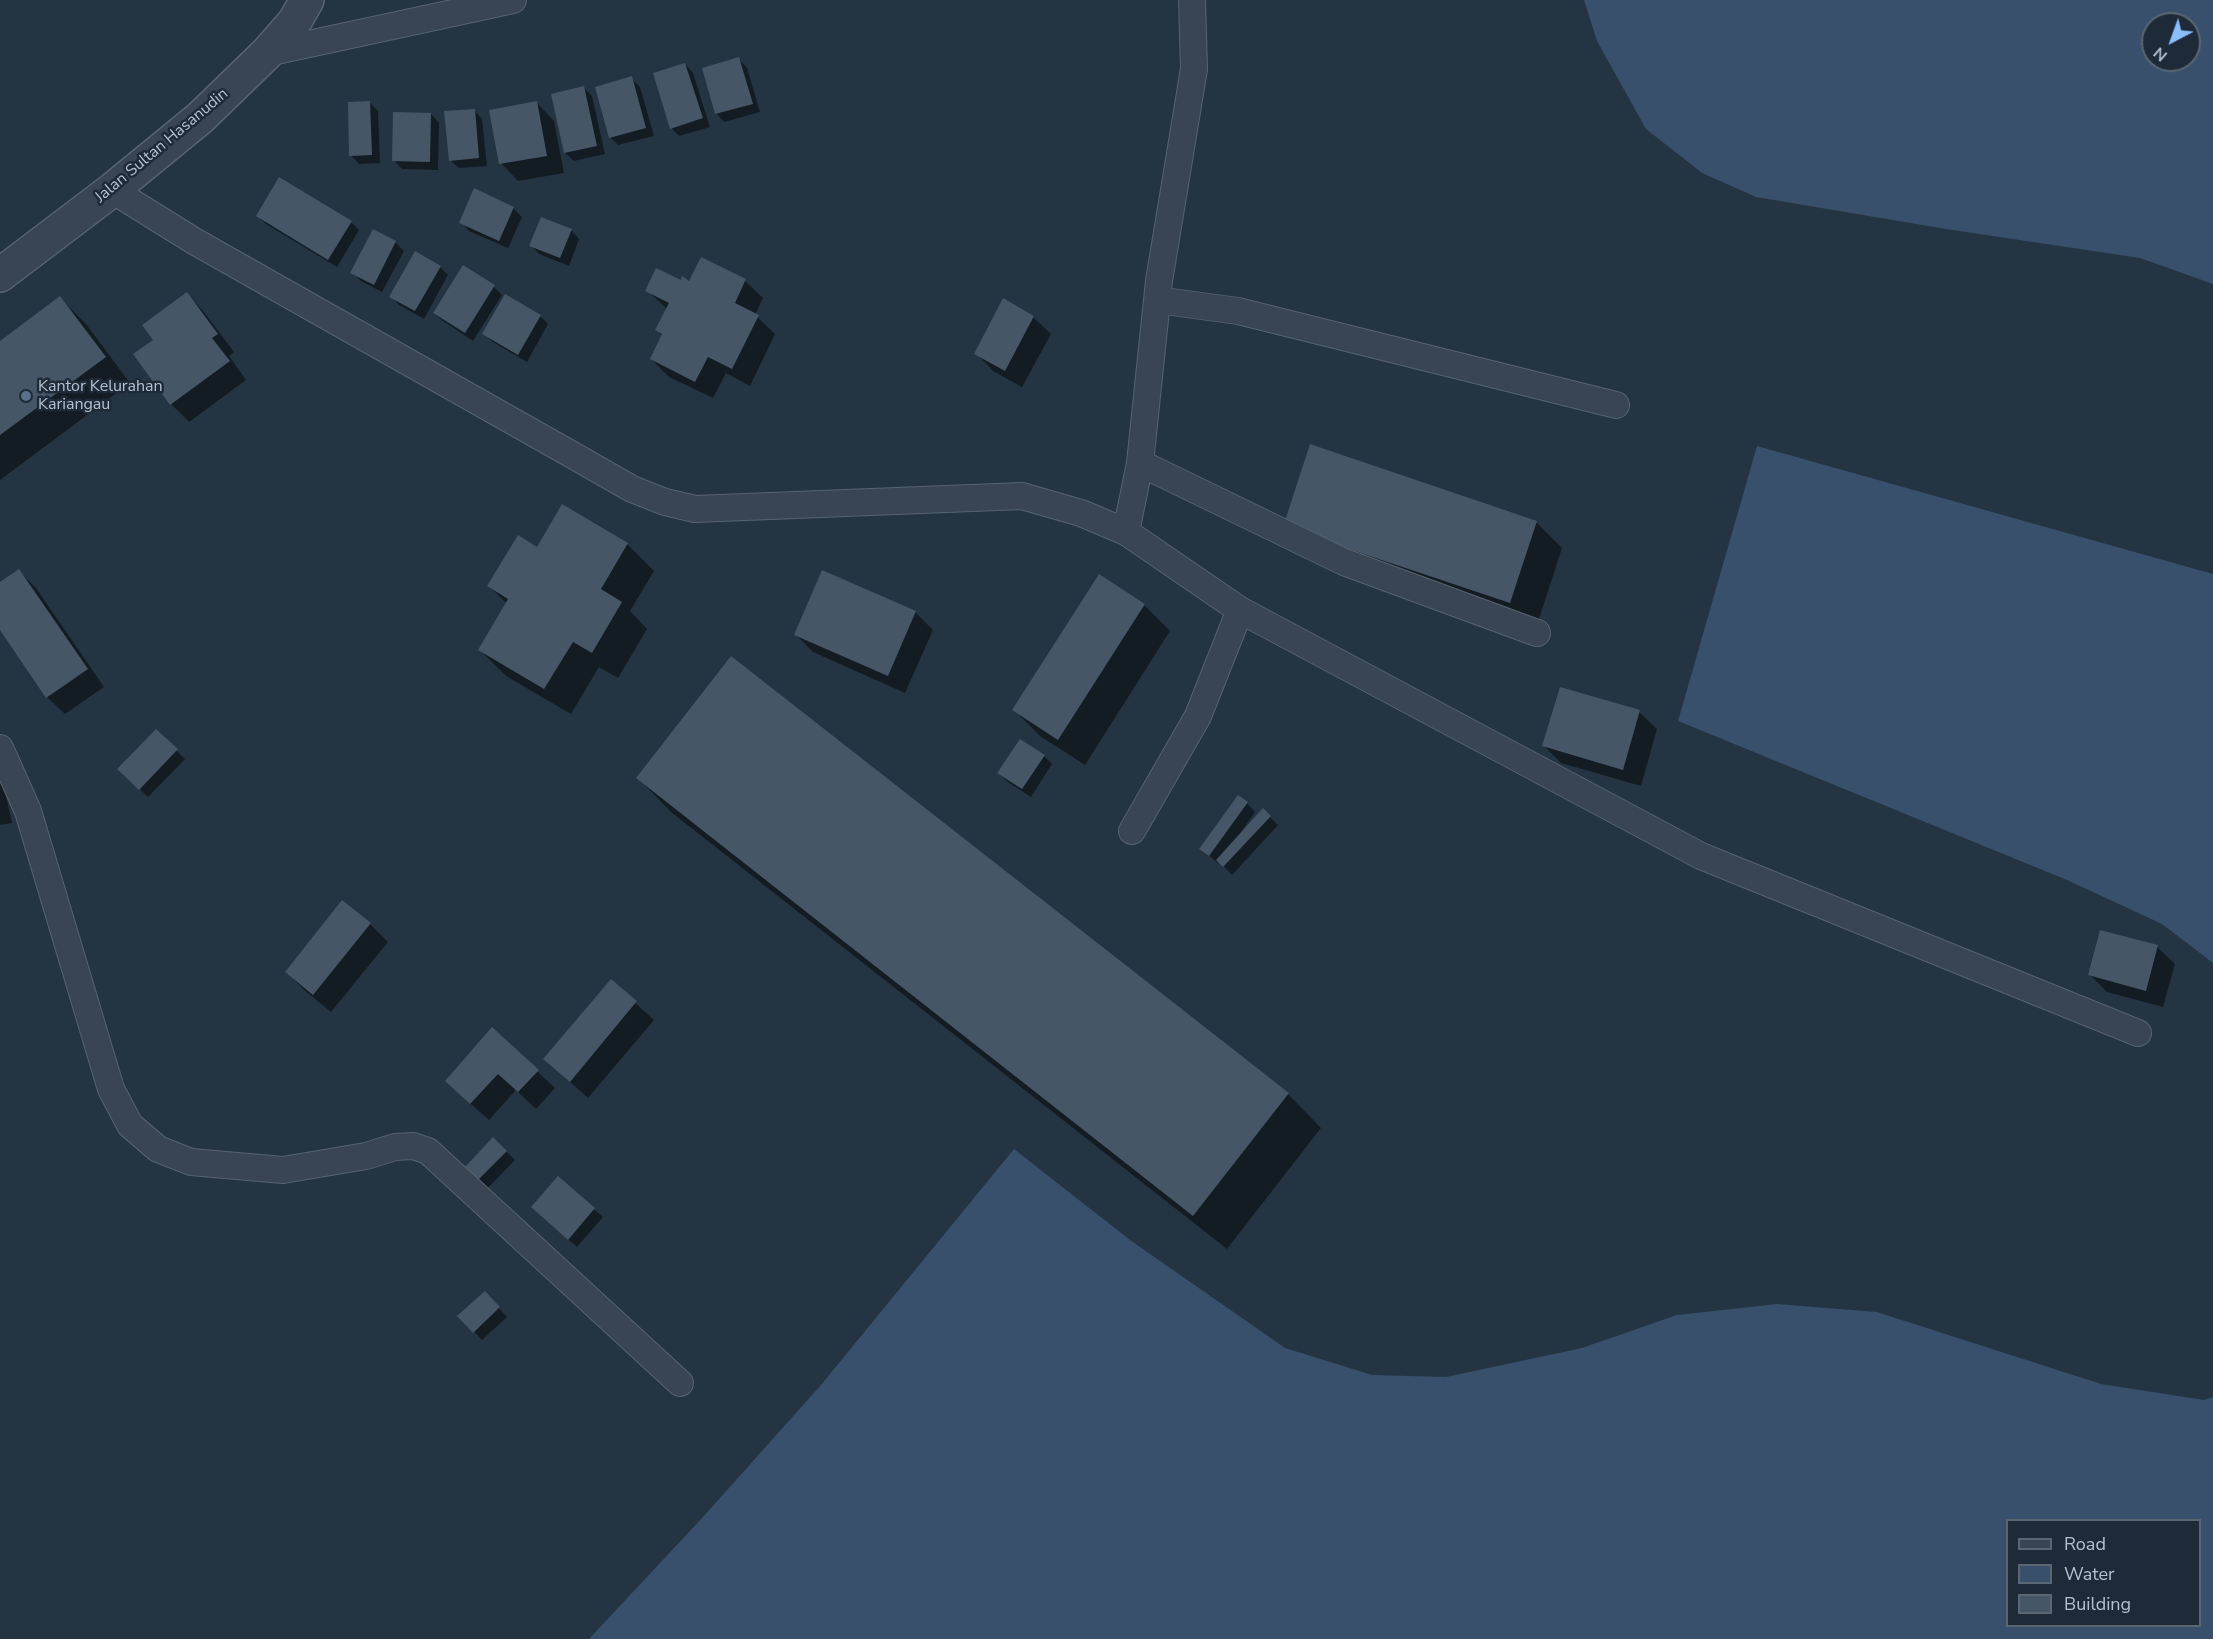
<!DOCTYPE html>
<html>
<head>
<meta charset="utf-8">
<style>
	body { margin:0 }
	#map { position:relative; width:2213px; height:1639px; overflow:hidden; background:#253443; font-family:"Nunito Sans",sans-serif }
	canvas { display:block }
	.legend { position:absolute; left:2006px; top:1519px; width:195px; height:108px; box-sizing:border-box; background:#1e2a38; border:2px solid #5b6673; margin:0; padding:8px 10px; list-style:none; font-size:18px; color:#b6c0cc }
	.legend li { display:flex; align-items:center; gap:12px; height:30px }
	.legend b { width:30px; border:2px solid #5b6673 }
	.north { position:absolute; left:2141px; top:12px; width:60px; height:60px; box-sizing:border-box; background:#1e2a38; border:2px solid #5b6673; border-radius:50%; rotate:221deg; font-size:16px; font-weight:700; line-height:24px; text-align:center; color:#b6c0cc }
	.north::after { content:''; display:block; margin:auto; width:21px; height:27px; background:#8abefd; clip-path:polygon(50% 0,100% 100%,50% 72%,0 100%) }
</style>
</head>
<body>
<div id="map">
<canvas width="2213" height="1639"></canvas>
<ul class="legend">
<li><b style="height:8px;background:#394552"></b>Road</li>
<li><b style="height:16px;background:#38506b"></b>Water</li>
<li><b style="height:16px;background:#465667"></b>Building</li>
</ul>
<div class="north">N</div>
</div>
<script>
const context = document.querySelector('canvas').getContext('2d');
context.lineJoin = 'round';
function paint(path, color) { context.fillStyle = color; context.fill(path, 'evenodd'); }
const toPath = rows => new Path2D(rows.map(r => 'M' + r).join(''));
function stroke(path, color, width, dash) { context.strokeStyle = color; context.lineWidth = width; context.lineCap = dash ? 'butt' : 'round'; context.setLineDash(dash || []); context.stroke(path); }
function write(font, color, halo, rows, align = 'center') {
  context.font = font + ' "Nunito Sans",sans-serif'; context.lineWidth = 5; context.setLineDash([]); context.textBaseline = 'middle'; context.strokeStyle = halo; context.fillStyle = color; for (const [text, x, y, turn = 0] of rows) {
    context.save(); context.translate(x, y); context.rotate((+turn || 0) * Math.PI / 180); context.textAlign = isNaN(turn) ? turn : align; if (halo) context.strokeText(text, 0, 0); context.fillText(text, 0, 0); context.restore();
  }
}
const water = toPath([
	[1584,0,2213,0,2213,284,2140,258,1946,229,1756,197,1702,173,1646,129,1597,41],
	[2153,24,2189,24,2189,60,2153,60],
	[1757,446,2213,574,2213,963,2162,924,2067,880,1678,721],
	[1014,1149,1130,1240,1285,1348,1372,1375,1446,1377,1582,1348,1677,1315,1777,1304,1877,1312,2101,1384,2204,1400,2213,1397,2213,1639,589,1639,703,1517,821,1385],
	[2200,1520,2200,1626,2008,1626,2008,1520]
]);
const shadow = toPath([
	[739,59,747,68,760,112,724,122,716,113],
	[685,64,693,73,710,127,679,136,671,128],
	[631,78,640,87,654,136,618,145,610,137],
	[584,88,592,96,605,154,574,161,565,153],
	[370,103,378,111,380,163,359,164,351,155],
	[537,103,554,121,564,173,518,181,501,163],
	[474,110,482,119,487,166,459,168,450,160],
	[431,114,439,123,438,170,402,169,394,160],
	[513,208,522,217,508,248,469,231,461,222],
	[258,216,351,222,359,230,337,267,266,224],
	[571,230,579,239,569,266,539,254,531,245],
	[373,231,395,242,404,251,382,292,361,281,352,272],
	[702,259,745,281,763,298,755,315,775,334,750,386,726,373,713,398,669,377,651,359,663,336,657,330,667,309,647,290,682,282,690,283],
	[440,267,448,275,424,319,399,305,391,296],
	[494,287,502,295,473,341,443,321,434,313],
	[187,294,204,312,234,352,229,356,246,380,189,422,171,404,135,355,155,341],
	[60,298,86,324,130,383,0,480,0,343],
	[540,316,548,324,527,362,493,342,484,334],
	[1033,317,1051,334,1022,387,993,371,976,353],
	[563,506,628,545,654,571,630,611,647,629,618,678,599,667,571,714,506,676,480,650,507,604,489,586,538,549],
	[1536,522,1562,548,1536,628,1284,526],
	[19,571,36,588,104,687,65,714,47,697,0,628,0,584],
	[1099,576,1144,605,1170,631,1085,765,1040,736,1014,710],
	[915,612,933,630,905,693,813,652,795,634],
	[1639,712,1657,729,1641,786,1561,763,1544,746],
	[156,731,185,759,148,797,119,769],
	[1044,756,1052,764,1031,797,1008,782,999,773],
	[638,778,1288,1094,1321,1128,1227,1249,671,812],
	[0,783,4,787,12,823,0,825],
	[1247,803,1255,812,1241,832,1242,833,1270,817,1278,825,1232,875,1219,861,1218,863,1201,849],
	[343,902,370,924,388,942,331,1012,304,990,287,972],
	[2157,947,2175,964,2163,1007,2107,992,2090,975],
	[611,981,654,1020,588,1098,545,1059],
	[492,1029,555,1088,536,1109,516,1090,489,1120,464,1098],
	[493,1139,515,1160,488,1188,467,1167],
	[558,1178,603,1217,577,1247,541,1216],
	[485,1293,507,1317,482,1340,459,1316]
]);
const building = toPath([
	[739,57,753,104,715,114,702,68],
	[685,63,703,118,670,129,653,73],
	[632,76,646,128,609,138,595,87],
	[584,86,597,146,564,153,551,94],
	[370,101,372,155,349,156,348,102],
	[537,101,547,156,499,164,489,110],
	[475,109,479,158,449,161,444,111],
	[393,112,431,113,430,162,392,161],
	[279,177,352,221,328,260,256,216],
	[474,188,514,207,499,241,459,223],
	[541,217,572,229,560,258,529,246],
	[373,229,396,241,374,285,350,273],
	[415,251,441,266,415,311,389,297],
	[701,257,746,279,735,303,759,315,732,369,708,357,695,382,650,359,662,334,655,330,669,303,645,291,656,268,681,280,682,276,689,281],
	[463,265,495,285,465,333,433,313],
	[187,292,218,334,212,338,230,361,170,405,133,354,153,340,142,325],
	[505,294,541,315,518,355,482,334],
	[60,296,106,357,0,435,0,341],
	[1003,298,1034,316,1005,371,974,354],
	[1310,444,1537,521,1510,603,1283,527],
	[562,504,628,543,601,589,622,602,592,653,573,642,544,689,478,650,508,599,487,586,518,535,537,547],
	[19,569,88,669,46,698,0,630,0,582],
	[822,570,916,611,888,676,794,635],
	[1099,574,1145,604,1058,740,1012,710],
	[731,656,1289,1093,1193,1216,636,778],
	[1560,687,1640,710,1623,770,1542,746],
	[156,729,178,749,139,790,117,769],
	[1020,739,1045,755,1022,789,997,773],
	[1238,795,1248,802,1209,856,1199,849],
	[1263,808,1271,816,1223,867,1216,860],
	[342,900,371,923,313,995,285,972],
	[2100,930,2158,945,2146,991,2088,975],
	[611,979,637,1001,570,1082,543,1059],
	[492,1027,539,1070,518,1092,498,1074,470,1104,445,1081],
	[493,1137,507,1151,478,1180,465,1167],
	[558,1176,595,1208,568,1240,531,1207],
	[485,1291,500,1307,473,1333,457,1316]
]);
const lane = toPath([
	[1192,0,1194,69,1159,281,1140,463,1126,532,1240,610,1701,856,2138,1033],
	[267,53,513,0],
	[112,190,194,241,576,457,632,489,665,502,695,509,1022,496,1081,513,1126,532],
	[1157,300,1238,311,1616,405],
	[1140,463,1344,562,1537,633],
	[0,748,28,811,111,1089,130,1125,158,1149,191,1162,283,1170,366,1156,395,1147,413,1146,428,1151,680,1383],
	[1132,831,1198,716,1240,610]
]);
const street = toPath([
	[0,275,112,190,200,118,267,53,295,21,307,0]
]);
const markers = [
	[26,396,6,"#5c6f8a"]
];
const streetNames = [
	["Jalan Sultan Hasanudin",162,146,-40]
];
const poiNames = [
	["Kantor Kelurahan",38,387],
	["Kariangau",38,405]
];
paint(water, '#38506b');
paint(shadow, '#0007');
paint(building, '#465667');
stroke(lane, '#576370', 28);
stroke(street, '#576370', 36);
stroke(lane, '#394552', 26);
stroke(street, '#394552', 33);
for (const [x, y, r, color] of markers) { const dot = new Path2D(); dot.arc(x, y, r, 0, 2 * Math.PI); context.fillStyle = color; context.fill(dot); stroke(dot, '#1e2a38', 2); }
write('16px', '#b6c0cc', '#1e2a38', streetNames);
write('16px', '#b6c0cc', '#1e2a38', poiNames, 'left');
</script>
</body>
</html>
